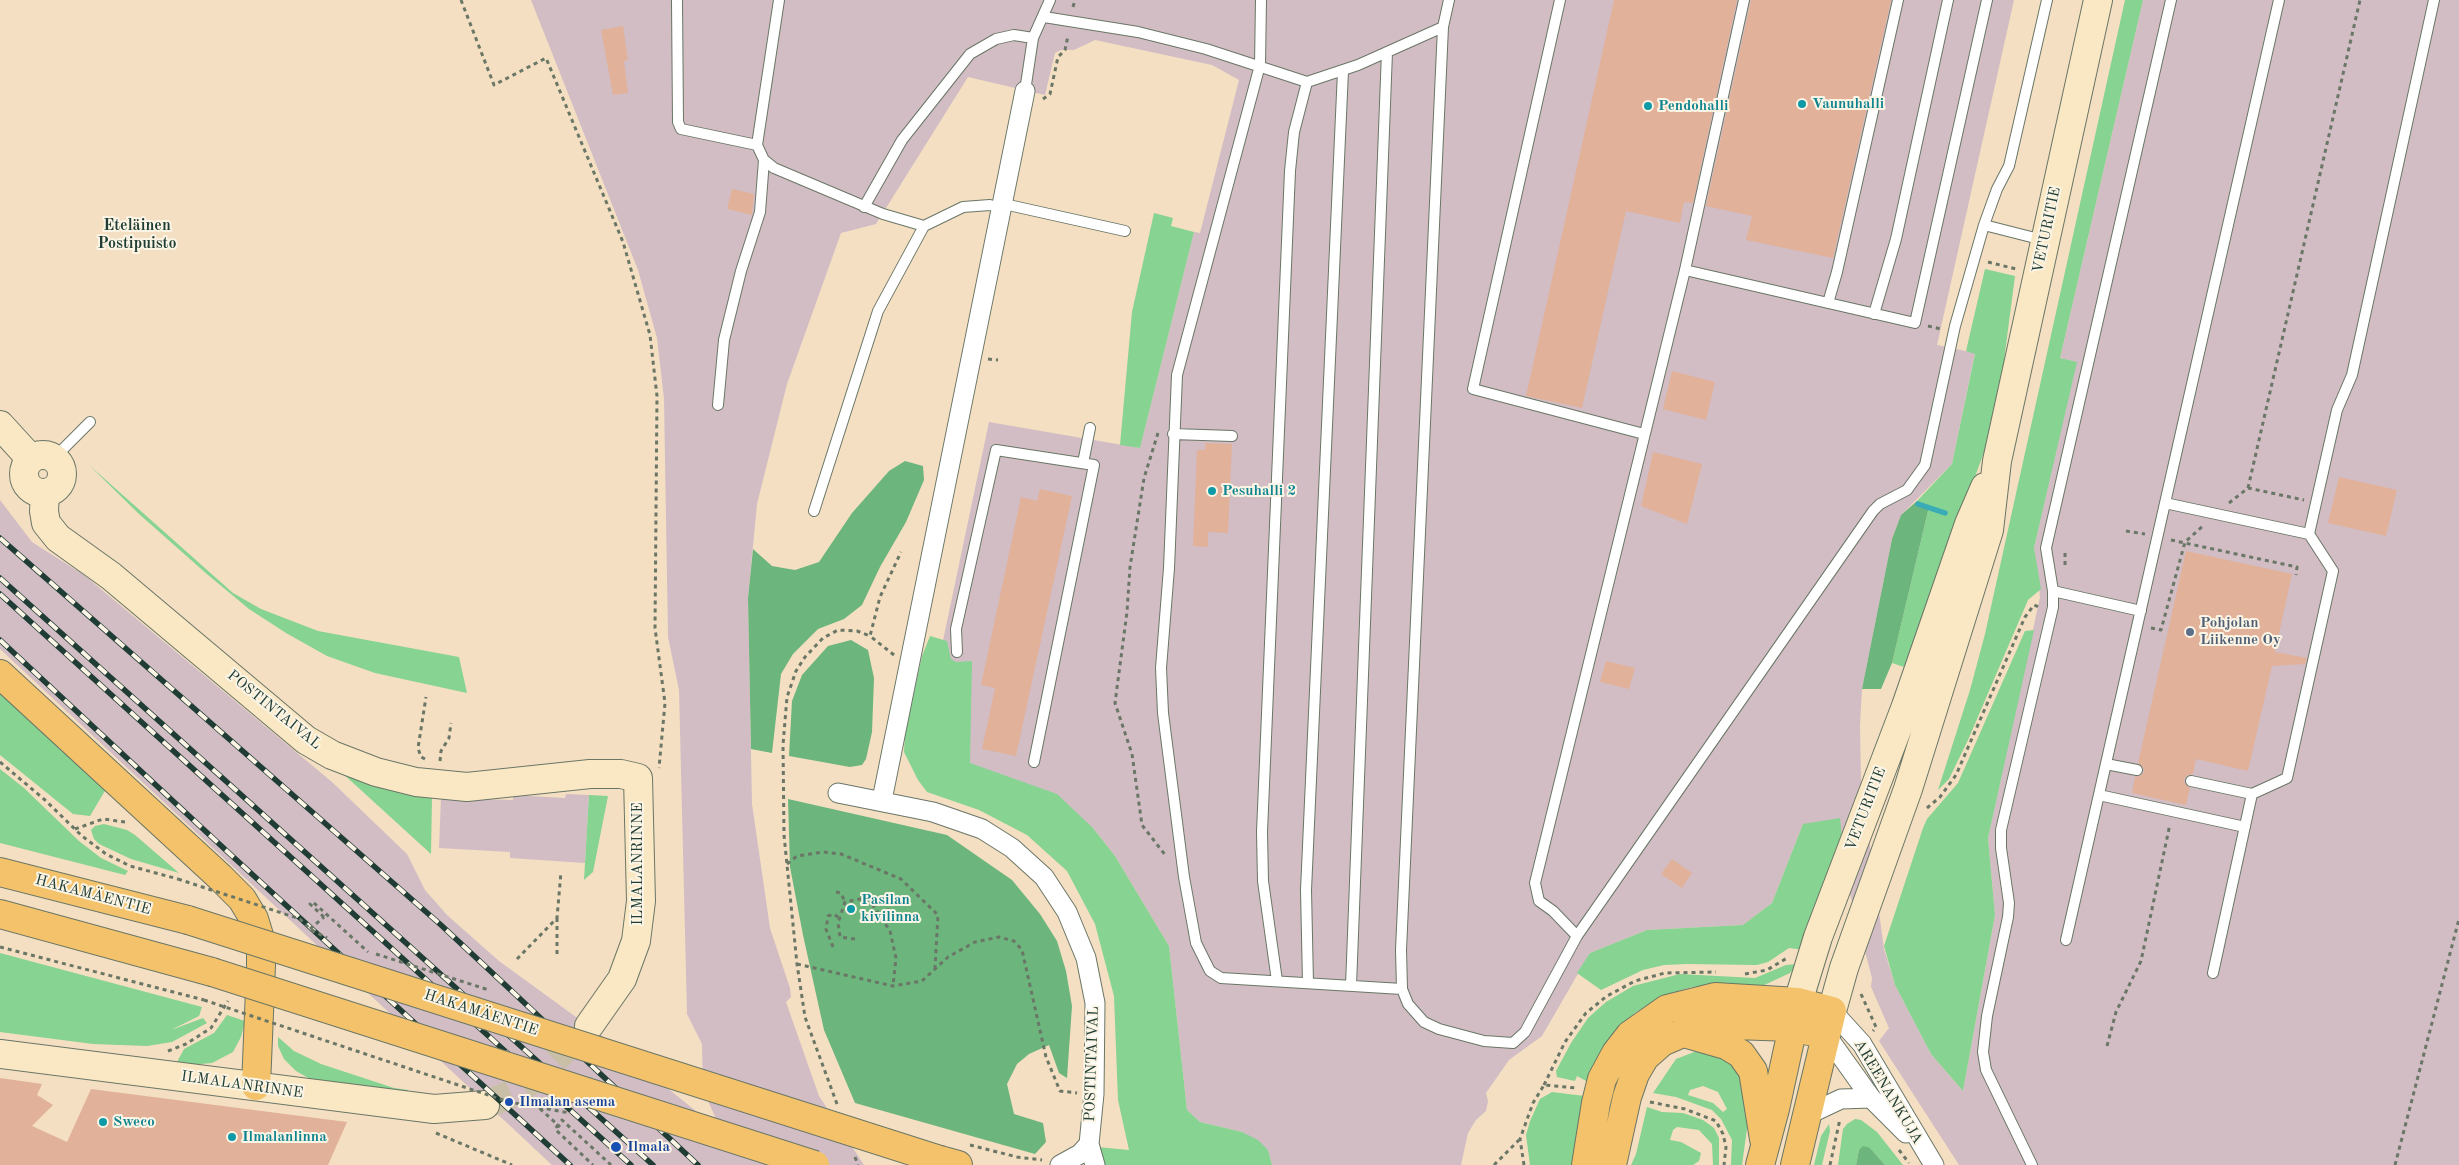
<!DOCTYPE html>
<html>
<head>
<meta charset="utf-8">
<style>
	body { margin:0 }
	canvas { display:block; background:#f4dfc2 }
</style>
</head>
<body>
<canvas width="2459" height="1165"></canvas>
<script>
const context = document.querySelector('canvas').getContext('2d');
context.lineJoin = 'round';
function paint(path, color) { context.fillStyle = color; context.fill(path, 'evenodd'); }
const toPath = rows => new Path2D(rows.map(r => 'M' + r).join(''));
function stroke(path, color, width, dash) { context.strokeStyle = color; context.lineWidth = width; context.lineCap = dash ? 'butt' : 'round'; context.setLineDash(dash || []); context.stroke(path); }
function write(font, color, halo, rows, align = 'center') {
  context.font = font + ' "Old Standard TT",serif'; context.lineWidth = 4; context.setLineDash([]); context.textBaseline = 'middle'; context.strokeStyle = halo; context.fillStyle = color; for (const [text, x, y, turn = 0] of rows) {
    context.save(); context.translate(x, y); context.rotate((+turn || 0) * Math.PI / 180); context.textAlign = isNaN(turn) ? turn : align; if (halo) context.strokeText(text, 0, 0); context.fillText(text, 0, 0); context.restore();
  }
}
const industrial = toPath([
	[531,0,2014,0,1937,345,1975,353,1952,464,1901,515,1892,539,1862,689,1860,726,1861,780,1884,949,1895,985,1931,1054,1963,1091,1995,915,1988,838,2040,597,2034,548,2076,362,2060,358,2143,0,2459,0,2459,1165,1959,1165,1879,1041,1889,1028,1871,987,1872,978,1851,898,1842,838,1803,824,1772,903,1743,925,1647,930,1590,953,1542,1036,1509,1060,1486,1093,1488,1101,1486,1111,1476,1120,1468,1133,1461,1165,1272,1165,1268,1150,1242,1132,1200,1122,1187,1110,1169,946,1115,856,1093,828,970,763,941,650,989,422,1140,448,1194,232,1200,233,1239,80,1212,65,1095,40,1074,50,1061,50,1055,53,1045,95,968,77,876,224,841,233,787,384,757,504,748,598,752,804,770,928,790,988,791,997,786,1002,819,1096,864,1165,552,1165,0,649,0,500,32,542,84,575,332,782,407,854,425,890,447,915,499,961,609,1041,722,1132,703,1090,702,1044,687,1014,679,690,668,637,664,399,657,338,638,270],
	[566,794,589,795,585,863,510,858,510,852,439,848,441,798,513,800,513,795,565,798]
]);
const green = toPath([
	[2125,0,2143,0,2060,358,2077,362,2034,548,2041,589,2028,600,1968,740,1949,779,1938,790,1970,690,1985,634],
	[1154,213,1173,218,1171,226,1194,232,1140,448,1120,445,1132,312],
	[1985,269,2015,276,2000,391,1984,452,1955,532,1910,669,1892,663,1928,511,1928,505,1917,501,1952,464,1975,354,1966,351],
	[89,465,233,593,261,609,318,631,459,657,467,693,375,673,327,656,286,633,249,609,208,575,139,514],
	[2034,630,1988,838,1995,915,1963,1091,1931,1054,1895,985,1884,946,1923,828,1927,819,1958,783,2025,631],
	[930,636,947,641,951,659,956,662,972,661,970,763,1057,794,1093,828,1115,856,1169,946,1187,1110,1200,1122,1242,1132,1258,1140,1268,1150,1272,1165,1105,1165,1096,1152,1097,1147,1129,1150,1118,1100,1114,996,1095,924,1067,871,1027,835,979,810,927,792,918,780,904,752,905,733,922,656],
	[0,689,106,789,90,816,73,814,0,755],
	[0,769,24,788,79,841,101,858,128,871,125,875,0,843],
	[340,771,432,797,431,854],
	[589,795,608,796,593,872,584,880],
	[1840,818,1842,838,1804,950,1789,948,1768,962,1757,965,1686,964,1664,965,1643,970,1601,990,1577,973,1590,953,1647,930,1743,925,1772,903,1803,824],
	[104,824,127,830,135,835,179,873,131,859,99,844,94,839,91,830,95,826],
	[0,953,202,1007,199,1016,171,1030,203,1018,207,1023,172,1042,147,1046,93,1044,0,1032],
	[1797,964,1790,973,1760,987,1718,984,1692,987,1665,995,1636,1012,1621,1025,1596,1059,1588,1082,1577,1076,1575,1081,1557,1077,1556,1071,1571,1043,1588,1018,1606,1002,1633,986,1680,974,1755,978,1786,965],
	[227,1015,245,1021,241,1037,233,1052,212,1063,190,1065,177,1062,184,1049,214,1033],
	[278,1037,294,1051,321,1064,394,1088,408,1090,408,1095,326,1084,310,1079,296,1071,284,1059,278,1046],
	[1702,1049,1738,1063,1750,1107,1742,1165,1731,1165,1732,1140,1721,1119,1712,1110,1676,1097,1653,1093,1676,1059],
	[1703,1086,1718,1092,1727,1109,1723,1112,1713,1103,1688,1095,1690,1090],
	[1552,1092,1585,1096,1573,1165,1530,1165,1526,1135,1530,1121,1540,1099],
	[1647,1107,1662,1112,1683,1113,1703,1120,1714,1128,1719,1138,1719,1165,1713,1165,1712,1144,1699,1130,1677,1127,1673,1130,1670,1140,1681,1142,1701,1153,1699,1161,1693,1165,1631,1165,1636,1154],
	[1855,1119,1861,1120,1877,1132,1903,1165,1885,1165,1870,1148,1859,1150,1856,1165,1838,1165,1843,1129,1847,1124],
	[1829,1124,1830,1131,1822,1165,1814,1165,1821,1136]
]);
const forest = toPath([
	[905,461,923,466,924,480,906,522,880,567,862,605,844,619,818,629,793,654,781,674,772,753,751,749,748,598,753,549,772,566,795,570,819,562,852,513,889,471],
	[1917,501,1928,505,1928,511,1892,663,1881,689,1862,689,1892,539,1901,515],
	[851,640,868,650,874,678,872,732,866,759,862,765,850,767,789,756,792,701,802,675,828,646],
	[788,799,947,835,1012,880,1040,914,1057,941,1066,971,1072,1006,1067,1078,1059,1073,1049,1045,1029,1054,1017,1064,1007,1084,1014,1114,1043,1123,1046,1142,1035,1154,855,1103,824,1030,803,935,790,867],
	[1863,1146,1870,1148,1885,1165,1856,1165,1859,1150]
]);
const stream = toPath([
	[1918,504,1945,513]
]);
const building = toPath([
	[1614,0,1737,0,1693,203,1684,202,1680,223,1626,211,1582,408,1526,396],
	[1751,0,1891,0,1833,258,1746,240,1752,216,1706,206],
	[623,26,628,60,624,61,628,93,613,95,601,30],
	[732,189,754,194,752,215,727,209],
	[1672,371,1715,382,1706,420,1663,409],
	[1205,443,1232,444,1228,533,1208,532,1208,547,1193,546,1197,450,1205,450],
	[1653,452,1702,464,1687,524,1641,506],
	[2339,477,2397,490,2386,536,2328,523],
	[1040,489,1072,496,1016,756,982,749,995,688,981,685,1021,497,1037,501],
	[2186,551,2292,574,2275,652,2307,658,2305,664,2272,666,2248,771,2196,759,2193,774,2188,775,2184,779,2185,784,2190,788,2186,805,2132,793,2135,777,2140,776,2144,772,2143,767,2138,763],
	[1606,661,1635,668,1629,689,1600,682],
	[1672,859,1692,873,1682,888,1661,874],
	[0,1078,42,1084,37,1095,53,1105,32,1126,67,1142,91,1089,347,1122,328,1165,0,1165]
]);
const secondaryTunnel = toPath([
	[485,1105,511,1094,534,1079,588,1027]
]);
const path = toPath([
	[461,0,494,85,546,58,623,242,650,335,657,396,655,628,665,703,659,768],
	[1073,7,1075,0],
	[1043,99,1050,94,1058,57,1065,50,1068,36],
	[1988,262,2016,269],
	[1928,326,1941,329],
	[988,359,998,360],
	[1158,433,1144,478,1130,567,1127,612,1115,703,1132,754,1142,825,1166,856],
	[2248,488,2360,0],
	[2229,503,2248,488,2304,500],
	[2126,531,2145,534],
	[2171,540,2297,567,2296,575],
	[2065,553,2065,565],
	[2151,628,2161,630,2185,542,2204,525],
	[894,655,870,636,880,597,901,552],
	[425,759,421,757,418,748,426,697],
	[440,761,441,751,449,738,451,723],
	[0,762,45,800,82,836,106,854,130,866,178,879],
	[1927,808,1940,797,1956,775,2025,617,2034,605,2039,607],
	[75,829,103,819,125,822],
	[787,864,797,856,823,852,841,854,901,879,938,915,935,968],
	[836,892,841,893,845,902],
	[872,904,878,898,884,900,889,912],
	[324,917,310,904,313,902,368,952],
	[557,918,557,955],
	[855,939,840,937,838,923,845,902,860,899,872,904,890,931,896,958,893,986],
	[0,947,204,1000],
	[833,947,826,929,828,916,834,914,839,918],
	[517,959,557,918,561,872],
	[797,964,893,986,922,981,948,957,975,942,999,937,1014,941,1022,950,1046,1057,1060,1091,1077,1093],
	[1745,974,1767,970,1787,958],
	[1861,994,1876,1027,1873,1031],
	[2107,1046,2116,1012,2141,961,2170,824],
	[168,1051,186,1044,211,1028,228,1001],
	[1544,1085,1565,1042,1586,1013,1607,996,1635,981,1665,973,1716,972],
	[528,1098,558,1125,555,1129,593,1165],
	[1650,1102,1685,1109,1716,1121,1723,1134,1726,1147,1724,1165],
	[837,1104,805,1017,797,964,784,835,783,745,787,697,796,671,805,657,823,638,838,630,857,631,870,636],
	[560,1127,558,1125,562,1120,611,1165],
	[436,1133,512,1165],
	[970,1145,1017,1157,1042,1160],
	[1899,1150,1909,1163],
	[855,1157,858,1165],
	[1494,1165,1519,1140],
	[1524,1165,1520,1139,1533,1103,1544,1085,1576,1088],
	[1830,1165,1840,1119],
	[2395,1165,2459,919]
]);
const lane = toPath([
	[677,0,678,122,681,129,757,145,764,160,774,168,883,214,924,226],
	[1261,0,1260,65,1177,375,1169,568,1161,668,1163,713,1184,877,1196,943,1210,971,1221,978,1402,989],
	[1449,0,1443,27,1401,950,1402,989,1408,1004,1424,1022,1439,1029,1484,1041,1513,1043,1525,1032,1577,936,1873,511,1880,504,1907,490,1925,465,1955,326,1984,225,1997,189,2009,166,2047,0],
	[1560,0,1473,389,1644,434],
	[1044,17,1138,32,1206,49,1307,82,1358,65,1443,27],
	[1025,91,1033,38,1050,0],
	[757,145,779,0],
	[1004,204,1125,231],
	[864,207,902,140,970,54,996,39,1014,35,1033,38],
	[1984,225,2043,240],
	[1685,270,1915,323,1987,0],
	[1828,303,1837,272,1898,0],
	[1874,314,1896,239,1948,0],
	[718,405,724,340,741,271,760,212,764,160],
	[1173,434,1232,436],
	[57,460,63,449,90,422],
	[1083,463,1090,428],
	[2165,503,2309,534],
	[814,511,878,311,924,226,963,207,990,205,1002,208],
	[2053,591,2141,611],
	[957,652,956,629,996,450,1094,465,1034,762],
	[2106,764,2137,770],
	[2191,781,2252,794],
	[2099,795,2245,827],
	[1577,936,1553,911,1539,901,1535,883,1685,270,1744,0],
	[2066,940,2279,0],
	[2213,973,2252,794,2287,778,2333,571,2309,534,2337,410,2352,375,2434,0],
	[1277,981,1263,881,1262,832,1290,171,1294,132,1307,82],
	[1308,983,1306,890,1343,71],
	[1351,986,1387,52],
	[2032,1165,1986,1070,1983,1052,1987,1016,2008,917,2009,903,2001,848,2001,830,2053,607,2053,591,2046,548,2171,0]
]);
const street = toPath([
	[838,793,933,812,982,829,1012,848,1044,877,1067,912,1086,958,1095,1003,1094,1094,1089,1144,1095,1165],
	[882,800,1025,91],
	[1832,1011,1862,1044,1934,1165],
	[1826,1035,1871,1098,1906,1133],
	[1805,1116,1841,1099,1871,1098],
	[1060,1165,1080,1154,1089,1144]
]);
const secondary = toPath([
	[0,425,31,459],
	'24 474a19 19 0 1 1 38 0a19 19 0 1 1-38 0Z',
	[45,493,44,511,46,523,58,538,111,576,306,740,332,755,376,772,416,782,467,787,590,774,621,774,638,778,641,901,636,941,622,979,589,1026],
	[1798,1002,1818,937,1906,706,1969,524,1985,487],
	[1832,1011,1844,968,1908,789,1989,530,1997,461,2098,0],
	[0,1054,434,1109,485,1105]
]);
const primary = toPath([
	[0,674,220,877,242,899,254,919,261,942,261,965,256,1086],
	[0,872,188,920],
	[0,914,212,972],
	[1684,1033,1726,1045,1741,1054,1753,1071,1764,1139],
	[940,1160,958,1165],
	[1586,1165,1596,1103,1602,1079,1616,1053,1630,1035,1667,1009,1715,997,1798,1002,1832,1011,1795,1165],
	[1612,1165,1627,1097,1635,1074,1645,1057,1662,1042,1704,1024,1792,1027,1826,1035],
	[1760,1165,1775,1109,1797,1008]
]);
const rail = toPath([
	[0,538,441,925,698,1165],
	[0,578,653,1165],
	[0,594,631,1165],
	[0,640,230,854,570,1165]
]);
const pathBridge = toPath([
	[178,879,300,919,310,929,327,938],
	[310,929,324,917],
	[376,954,489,990],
	[204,1000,509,1102,570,1113]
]);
const primaryBridge = toPath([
	[188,920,940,1160],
	[212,972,815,1165]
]);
const markers = [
	[1802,104,5,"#0f9aa8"],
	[1648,106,5,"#0f9aa8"],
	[1212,491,5,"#0f9aa8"],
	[2190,632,5,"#5c6f8a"],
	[851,909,5,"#0f9aa8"],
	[509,1102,5,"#1a4fb4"],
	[103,1122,5,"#0f9aa8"],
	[232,1137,5,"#0f9aa8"],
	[616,1147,6,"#1a4fb4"]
];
const cultureNames = [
	["Vaunuhalli",1812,104],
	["Pendohalli",1658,106],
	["Pesuhalli 2",1222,491],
	["Pasilan",861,900],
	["kivilinna",861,917],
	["Sweco",113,1122],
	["Ilmalanlinna",242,1137]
];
const streetNames = [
	["VETURITIE",2047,230,-78],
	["POSTINTAIVAL",274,710,39],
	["VETURITIE",1866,809,-69],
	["ILMALANRINNE",638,864,-90],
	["HAKAMÄENTIE",93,895,15],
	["HAKAMÄENTIE",481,1013,18],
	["POSTINTAIVAL",1092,1064,-88],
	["ILMALANRINNE",242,1085,8],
	["AREENANKUJA",1888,1092,59]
];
const serviceNames = [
	["Pohjolan",2200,623],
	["Liikenne Oy",2200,640]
];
const transitNames = [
	["Ilmalan asema",519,1102],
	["Ilmala",627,1147]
];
const neighbourhoodNames = [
	["Eteläinen",137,226],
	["Postipuisto",137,244]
];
paint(industrial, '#d2bdc5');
paint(green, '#86d392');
paint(forest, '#6cb57c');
stroke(stream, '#3aacb6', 5.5);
paint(building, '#e1b199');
stroke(secondaryTunnel, '#c9bfa6', 28, [28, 14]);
stroke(lane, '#6a7666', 12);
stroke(street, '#6a7666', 21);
stroke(secondary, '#6a7666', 30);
stroke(primary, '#6a7666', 30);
stroke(path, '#6a7666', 3, [4, 4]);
stroke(lane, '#fff', 10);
stroke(street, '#fff', 19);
stroke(secondary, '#fae7c3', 28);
stroke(primary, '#f3c26a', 28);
stroke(rail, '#1f3d34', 5.5);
stroke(rail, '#fcf5e5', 4, [11]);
stroke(primaryBridge, '#6a7666', 30, []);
stroke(pathBridge, '#6a7666', 3, [4, 4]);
stroke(primaryBridge, '#f3c26a', 28);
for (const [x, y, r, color] of markers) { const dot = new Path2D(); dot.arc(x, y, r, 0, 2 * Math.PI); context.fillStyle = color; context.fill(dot); stroke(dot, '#fcf5e5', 2); }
write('bold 15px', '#0d838f', '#fcf5e5', cultureNames, 'left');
write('15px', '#1f3d34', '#fcf5e5', streetNames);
write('bold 15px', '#4e5e75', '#fcf5e5', serviceNames, 'left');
write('bold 15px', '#164399', '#fcf5e5', transitNames, 'left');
write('bold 16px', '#1f3d34', '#fcf5e5', neighbourhoodNames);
</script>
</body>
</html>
